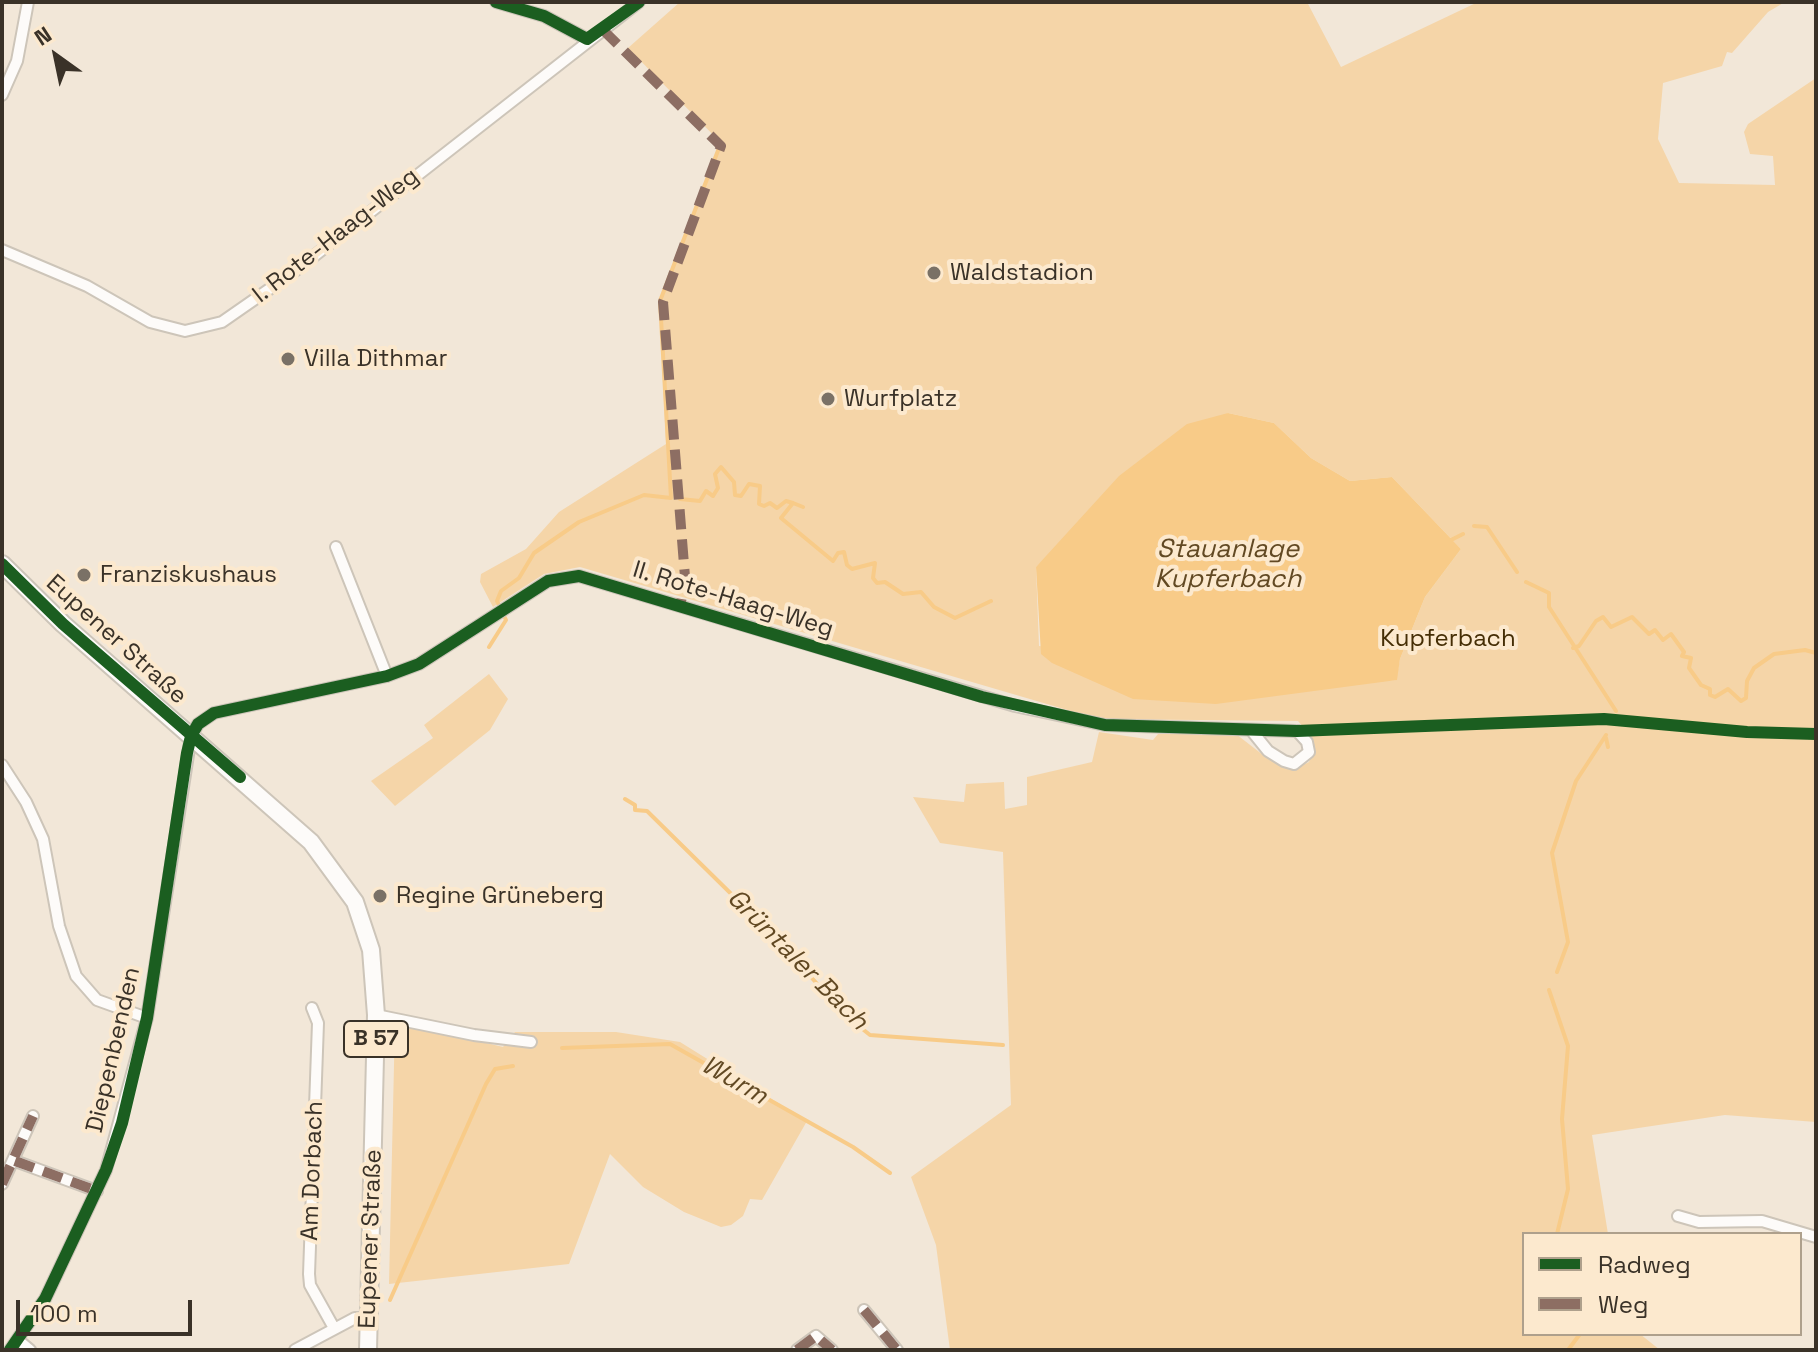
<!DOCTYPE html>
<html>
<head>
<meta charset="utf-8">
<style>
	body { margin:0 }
	#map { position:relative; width:1818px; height:1352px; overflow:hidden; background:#f2e7d8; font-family:"Space Grotesk",sans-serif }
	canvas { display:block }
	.frame { position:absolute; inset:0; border:4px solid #3a3228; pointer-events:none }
	.legend { position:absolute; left:1522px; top:1232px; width:280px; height:104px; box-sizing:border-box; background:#fce9ce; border:2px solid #aea08c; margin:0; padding:10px 14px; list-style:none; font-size:24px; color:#3a3228 }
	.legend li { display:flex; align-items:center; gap:16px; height:40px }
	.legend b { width:40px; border:2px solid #aea08c }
	.north { position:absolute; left:16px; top:16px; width:80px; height:80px; -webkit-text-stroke:6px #fce9ce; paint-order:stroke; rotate:327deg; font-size:22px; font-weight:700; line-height:32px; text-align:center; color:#3a3228 }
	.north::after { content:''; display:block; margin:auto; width:28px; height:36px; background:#3a3228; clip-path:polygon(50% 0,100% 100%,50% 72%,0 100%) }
	.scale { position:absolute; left:16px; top:1300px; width:176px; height:36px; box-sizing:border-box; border:4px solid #3a3228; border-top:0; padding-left:10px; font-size:24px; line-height:28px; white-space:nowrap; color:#3a3228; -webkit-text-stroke:6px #fce9ce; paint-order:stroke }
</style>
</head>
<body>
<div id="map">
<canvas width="1818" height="1352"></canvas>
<div class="frame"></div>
<ul class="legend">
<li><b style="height:10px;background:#1b5e20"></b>Radweg</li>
<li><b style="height:10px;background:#8d6e63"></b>Weg</li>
</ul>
<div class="north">N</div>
<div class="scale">100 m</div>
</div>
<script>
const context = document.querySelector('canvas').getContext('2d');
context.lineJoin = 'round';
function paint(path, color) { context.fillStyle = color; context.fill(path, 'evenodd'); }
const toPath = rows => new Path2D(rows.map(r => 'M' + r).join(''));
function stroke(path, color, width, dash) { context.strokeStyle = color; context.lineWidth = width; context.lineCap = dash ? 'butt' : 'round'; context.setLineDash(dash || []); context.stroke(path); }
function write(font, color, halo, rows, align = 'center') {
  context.font = font + ' "Space Grotesk",sans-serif'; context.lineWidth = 8; context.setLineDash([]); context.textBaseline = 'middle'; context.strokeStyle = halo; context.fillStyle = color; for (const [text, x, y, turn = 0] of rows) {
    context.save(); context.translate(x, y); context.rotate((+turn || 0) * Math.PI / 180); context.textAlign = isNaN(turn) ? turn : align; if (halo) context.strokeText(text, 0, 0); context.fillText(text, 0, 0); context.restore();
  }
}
const green = toPath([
	[680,2,1307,2,1341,67,1478,2,1785,2,1768,12,1732,53,1727,52,1722,66,1663,83,1658,139,1679,183,1775,185,1773,156,1750,154,1744,132,1748,124,1816,78,1816,1122,1725,1115,1592,1135,1608,1234,1524,1234,1524,1334,1640,1334,1660,1350,950,1350,936,1245,911,1177,1011,1105,1003,852,940,843,913,797,964,802,966,784,1004,782,1005,809,1027,805,1027,777,1092,762,1099,732,1153,740,1158,734,1236,734,1263,755,1296,768,1309,762,1313,751,1311,736,1298,721,1098,719,580,567,544,574,493,607,480,582,481,574,526,549,559,512,666,444,659,301,719,148,723,145,628,48],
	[1228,413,1274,423,1311,458,1350,481,1392,477,1461,549,1425,597,1400,659,1396,680,1365,682,1039,646,1036,567],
	[489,674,508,699,490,730,395,806,371,781,433,738,424,725],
	[395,1021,503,1047,515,1032,616,1032,680,1042,807,1121,762,1200,750,1199,743,1216,731,1225,721,1227,684,1212,643,1187,610,1154,569,1264,389,1284]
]);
const water = toPath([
	[1228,413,1274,423,1311,458,1350,481,1392,477,1461,549,1425,597,1400,659,1397,680,1216,704,1133,699,1052,663,1041,654,1036,567,1119,476,1187,424]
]);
const stream = toPath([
	[680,499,700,501,706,491,713,496,718,488,715,474,721,467,734,482,735,495,741,496,749,484,760,486,759,504,764,506,770,503,777,508,786,501,793,503,781,518,833,561,838,553,844,552,847,565,852,569,875,563,873,578,877,583,885,582,903,594,921,592,934,607,955,618,991,601],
	[793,503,803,507],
	[1474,526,1487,527,1517,572],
	[1451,540,1463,534],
	[1526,582,1549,593,1549,607,1616,711],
	[489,647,506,620,497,601,501,591,519,578,534,553,579,522,644,495,671,498,660,301,719,148],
	[1573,648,1579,646,1596,621,1603,617,1611,627,1632,617,1649,634,1655,630,1663,640,1671,634,1684,652,1682,656,1691,658,1689,668,1701,685,1710,689,1710,695,1715,697,1728,689,1741,701,1746,698,1747,681,1754,668,1774,654,1805,650,1816,653],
	[1606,738,1608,747],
	[625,799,635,805,635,810,647,811,777,939,845,1015,870,1035,1003,1045],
	[1557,972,1568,942,1552,853,1576,781,1606,735],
	[1549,990,1568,1046,1562,1119,1568,1189,1557,1234],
	[562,1048,670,1044,853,1147,890,1173],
	[390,1300,486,1084,495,1069,513,1066],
	[1568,1350,1580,1334]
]);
const minor = toPath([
	[496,2,544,16,587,39],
	[2,95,17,61,28,2],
	[2,250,87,286,150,322,185,331,222,322,291,274,639,2],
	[336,547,387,676],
	[2,765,26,802,43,839,59,926,76,976,97,1000,147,1018],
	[312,1008,318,1023,309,1274,310,1285,334,1328],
	[376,1015,474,1035,531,1042],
	[15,1161,97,1191],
	[2,1184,33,1116],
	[1678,1216,1699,1222,1762,1221,1816,1237],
	[864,1310,897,1350],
	[18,1340,30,1350],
	[10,1350,45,1299,106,1170,147,1018,191,736,198,724,214,713,387,676,419,664,548,581,579,576,1015,706,1105,725,1297,731,1307,742,1309,752,1294,764,1284,761,1268,751,1251,730],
	[295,1350,355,1318,369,1318],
	[797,1350,816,1336,832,1350]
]);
const primary = toPath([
	[2,564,63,624,311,842,355,902,371,950,376,1015,368,1350]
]);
const quiet = toPath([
	[603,30,721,146,663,302,685,577,680,608],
	[15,1161,97,1191],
	[2,1184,33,1116],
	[864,1310,897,1350],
	[797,1350,816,1336,832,1350]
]);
const cycleway = toPath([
	[496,2,544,16,587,39,639,2],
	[2,564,63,624,240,777],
	[10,1350,45,1299,106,1170,122,1123,147,1018,187,753,191,736,198,724,214,713,387,676,419,664,548,581,579,576,982,697,1105,725,1297,731,1604,719,1747,732,1816,734]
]);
const markers = [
	[934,273,8,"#7a7166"],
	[288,359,8,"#7a7166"],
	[828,399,8,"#7a7166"],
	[84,575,8,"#7a7166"],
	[380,896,8,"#7a7166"]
];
const shields = [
	[376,1039,64]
];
const shieldNames = [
	["B 57",376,1039]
];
const streetNames = [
	["I. Rote-Haag-Weg",336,236,-38],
	["II. Rote-Haag-Weg",733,600,17],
	["Eupener Straße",116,640,42],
	["Diepenbenden",114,1050,-77],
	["Am Dorbach",313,1171,-88],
	["Eupener Straße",371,1239,-88]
];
const poiNames = [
	["Waldstadion",950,273],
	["Villa Dithmar",304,359],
	["Wurfplatz",844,399],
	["Franziskushaus",100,575],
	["Regine Grüneberg",396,896]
];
const parkNames = [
	["Kupferbach",1448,639]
];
const waterNames = [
	["Stauanlage",1228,550],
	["Kupferbach",1228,580],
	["Grüntaler Bach",797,960,45],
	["Wurm",734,1081,30]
];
paint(green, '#f5d5a8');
paint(water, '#f8cb88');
stroke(stream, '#f8cb88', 4);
stroke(minor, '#cdc5b9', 14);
stroke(primary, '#cdc5b9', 20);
stroke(minor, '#fdfbf9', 10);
stroke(primary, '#fdfbf9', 16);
stroke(quiet, '#8d6e63', 10, [20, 10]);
stroke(cycleway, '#1b5e20', 12);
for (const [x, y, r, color] of markers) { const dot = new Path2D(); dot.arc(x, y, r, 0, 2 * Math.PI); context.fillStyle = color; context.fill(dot); stroke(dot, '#fce9ce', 3); }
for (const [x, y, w] of shields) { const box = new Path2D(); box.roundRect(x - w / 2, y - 18, w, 36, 6); context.fillStyle = '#fce9ce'; context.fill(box); stroke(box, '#3a3228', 2); }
write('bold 22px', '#3a3228', null, shieldNames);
write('24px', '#3a3228', '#fce9ce', streetNames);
write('24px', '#3a3228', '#fce9ce', poiNames, 'left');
write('24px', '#452e05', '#fce9ce', parkNames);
write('italic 26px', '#624923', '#fce9ce', waterNames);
</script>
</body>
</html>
